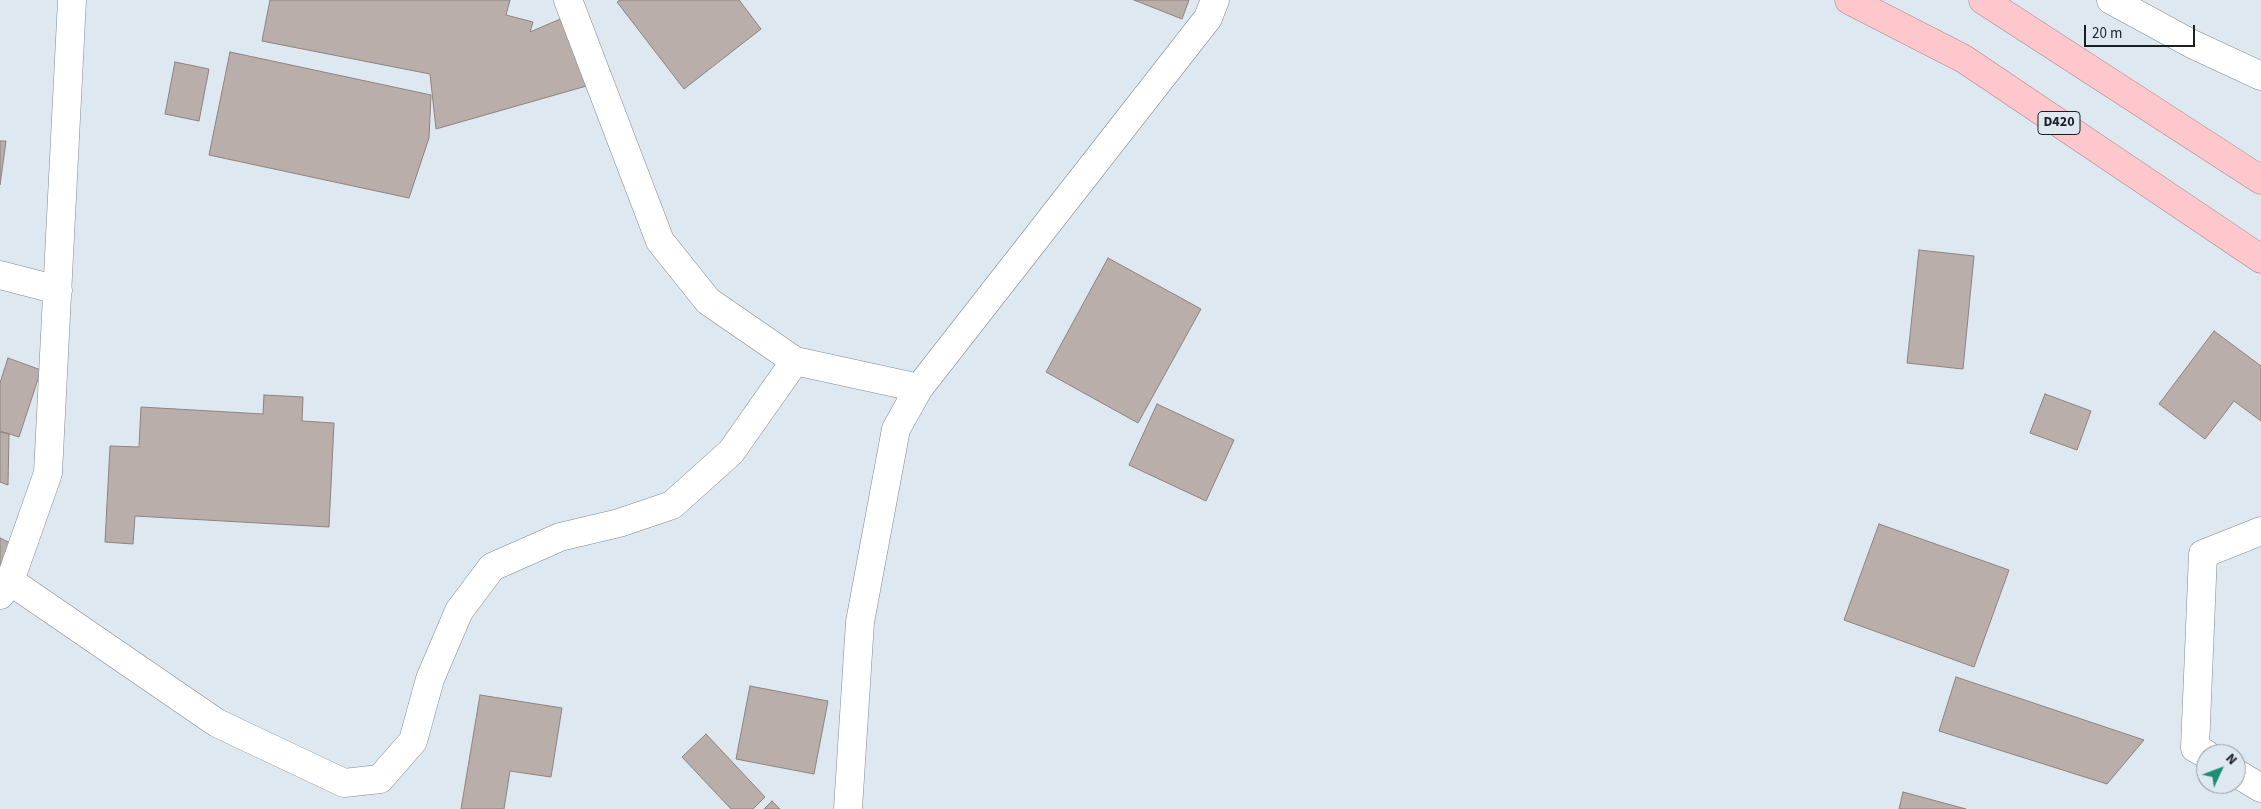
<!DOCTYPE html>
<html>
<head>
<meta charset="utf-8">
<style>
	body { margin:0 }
	#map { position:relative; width:2261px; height:809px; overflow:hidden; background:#dee8f0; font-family:"Source Sans 3",sans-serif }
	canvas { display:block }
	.north { position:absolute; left:2196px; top:744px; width:50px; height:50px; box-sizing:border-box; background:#dee8f0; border:1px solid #90989e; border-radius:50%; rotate:47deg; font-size:14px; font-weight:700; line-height:20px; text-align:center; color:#1b1f22 }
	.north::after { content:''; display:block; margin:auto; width:18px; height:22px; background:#1c8f71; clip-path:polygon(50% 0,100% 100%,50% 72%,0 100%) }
	.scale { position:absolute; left:2084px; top:25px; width:111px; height:22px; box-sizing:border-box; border:2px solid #1b1f22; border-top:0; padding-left:6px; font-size:15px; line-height:18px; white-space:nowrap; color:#1b1f22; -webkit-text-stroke:4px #dee8f0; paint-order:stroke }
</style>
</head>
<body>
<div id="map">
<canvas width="2261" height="809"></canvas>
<div class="north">N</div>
<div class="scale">20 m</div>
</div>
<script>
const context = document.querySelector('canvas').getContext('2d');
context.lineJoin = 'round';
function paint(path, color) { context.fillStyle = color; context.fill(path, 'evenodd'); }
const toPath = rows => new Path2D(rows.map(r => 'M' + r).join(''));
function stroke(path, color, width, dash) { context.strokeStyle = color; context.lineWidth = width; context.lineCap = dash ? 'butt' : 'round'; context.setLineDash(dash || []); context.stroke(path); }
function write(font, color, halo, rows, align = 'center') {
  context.font = font + ' "Source Sans 3",sans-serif'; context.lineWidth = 4.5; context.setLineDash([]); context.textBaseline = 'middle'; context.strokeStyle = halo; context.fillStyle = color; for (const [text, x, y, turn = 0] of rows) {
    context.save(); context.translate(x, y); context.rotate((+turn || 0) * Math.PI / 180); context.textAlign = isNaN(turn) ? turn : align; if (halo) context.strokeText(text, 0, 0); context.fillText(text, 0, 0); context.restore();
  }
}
const building = toPath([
	[270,0,510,0,506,15,533,22,530,32,565,17,590,85,436,129,430,74,262,41,270,0],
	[620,0,739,0,761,29,684,89,617,2,620,0],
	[1134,0,1189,0,1182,19,1134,0],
	[230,52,431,95,429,138,409,198,209,155,230,52],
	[175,62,209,69,199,121,165,114,175,62],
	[0,141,6,141,0,185,0,141],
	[1919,250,1974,256,1963,369,1907,363,1919,250],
	[1108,258,1201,309,1138,423,1046,372,1108,258],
	[2214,331,2261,366,2261,421,2234,401,2205,439,2159,404,2214,331],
	[8,358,41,370,19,437,0,431,0,383,8,358],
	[2045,394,2091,411,2077,450,2030,433,2045,394],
	[264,395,303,397,302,421,334,423,329,527,135,516,133,544,105,542,110,446,139,447,141,407,263,414,264,395],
	[1157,404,1234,440,1206,501,1129,465,1157,404],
	[0,432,9,434,8,485,0,482,0,432],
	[1879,524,2009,570,1974,667,1844,620,1879,524],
	[0,538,12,544,0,568,0,538],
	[1956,677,2144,740,2107,784,1939,731,1956,677],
	[750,686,828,701,814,774,736,759,750,686],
	[480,695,562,708,551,777,510,771,504,809,461,809,480,695],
	[706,734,765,797,753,809,731,809,682,757,706,734],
	[1903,792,1966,809,1899,809,1903,792],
	[772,801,780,809,764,809,772,801]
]);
const minor = toPath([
	[568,0,660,241,708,301,795,361,919,388],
	[0,275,58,290],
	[10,581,217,723,344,783,380,779,413,741,430,679,459,611,492,567,560,537,619,523,672,505,731,452,795,361],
	[0,595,10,581,48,473,72,0],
	[2206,754,2195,748,2203,554,2261,531],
	[2236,773,2261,788],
	[848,809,860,622,896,429,919,388,1208,18,1215,0]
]);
const tertiary = toPath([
	[2111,0,2192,44,2261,76]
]);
const trunk = toPath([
	[1849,0,1964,59,2261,259],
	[1983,0,2261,180]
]);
const shields = [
	[2059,123,42]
];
const shieldNames = [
	["D420",2059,123]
];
paint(building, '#baaeaa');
stroke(building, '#8e827e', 1);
stroke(minor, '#808991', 29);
stroke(tertiary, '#808991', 29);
stroke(trunk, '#af8387', 29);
stroke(minor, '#fff', 28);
stroke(tertiary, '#fff', 28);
stroke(trunk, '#fec7cb', 28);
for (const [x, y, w] of shields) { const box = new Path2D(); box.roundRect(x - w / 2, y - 11.5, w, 23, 4); context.fillStyle = '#dee8f0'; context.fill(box); stroke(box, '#1b1f22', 1); }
write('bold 14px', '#1b1f22', null, shieldNames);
</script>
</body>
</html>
